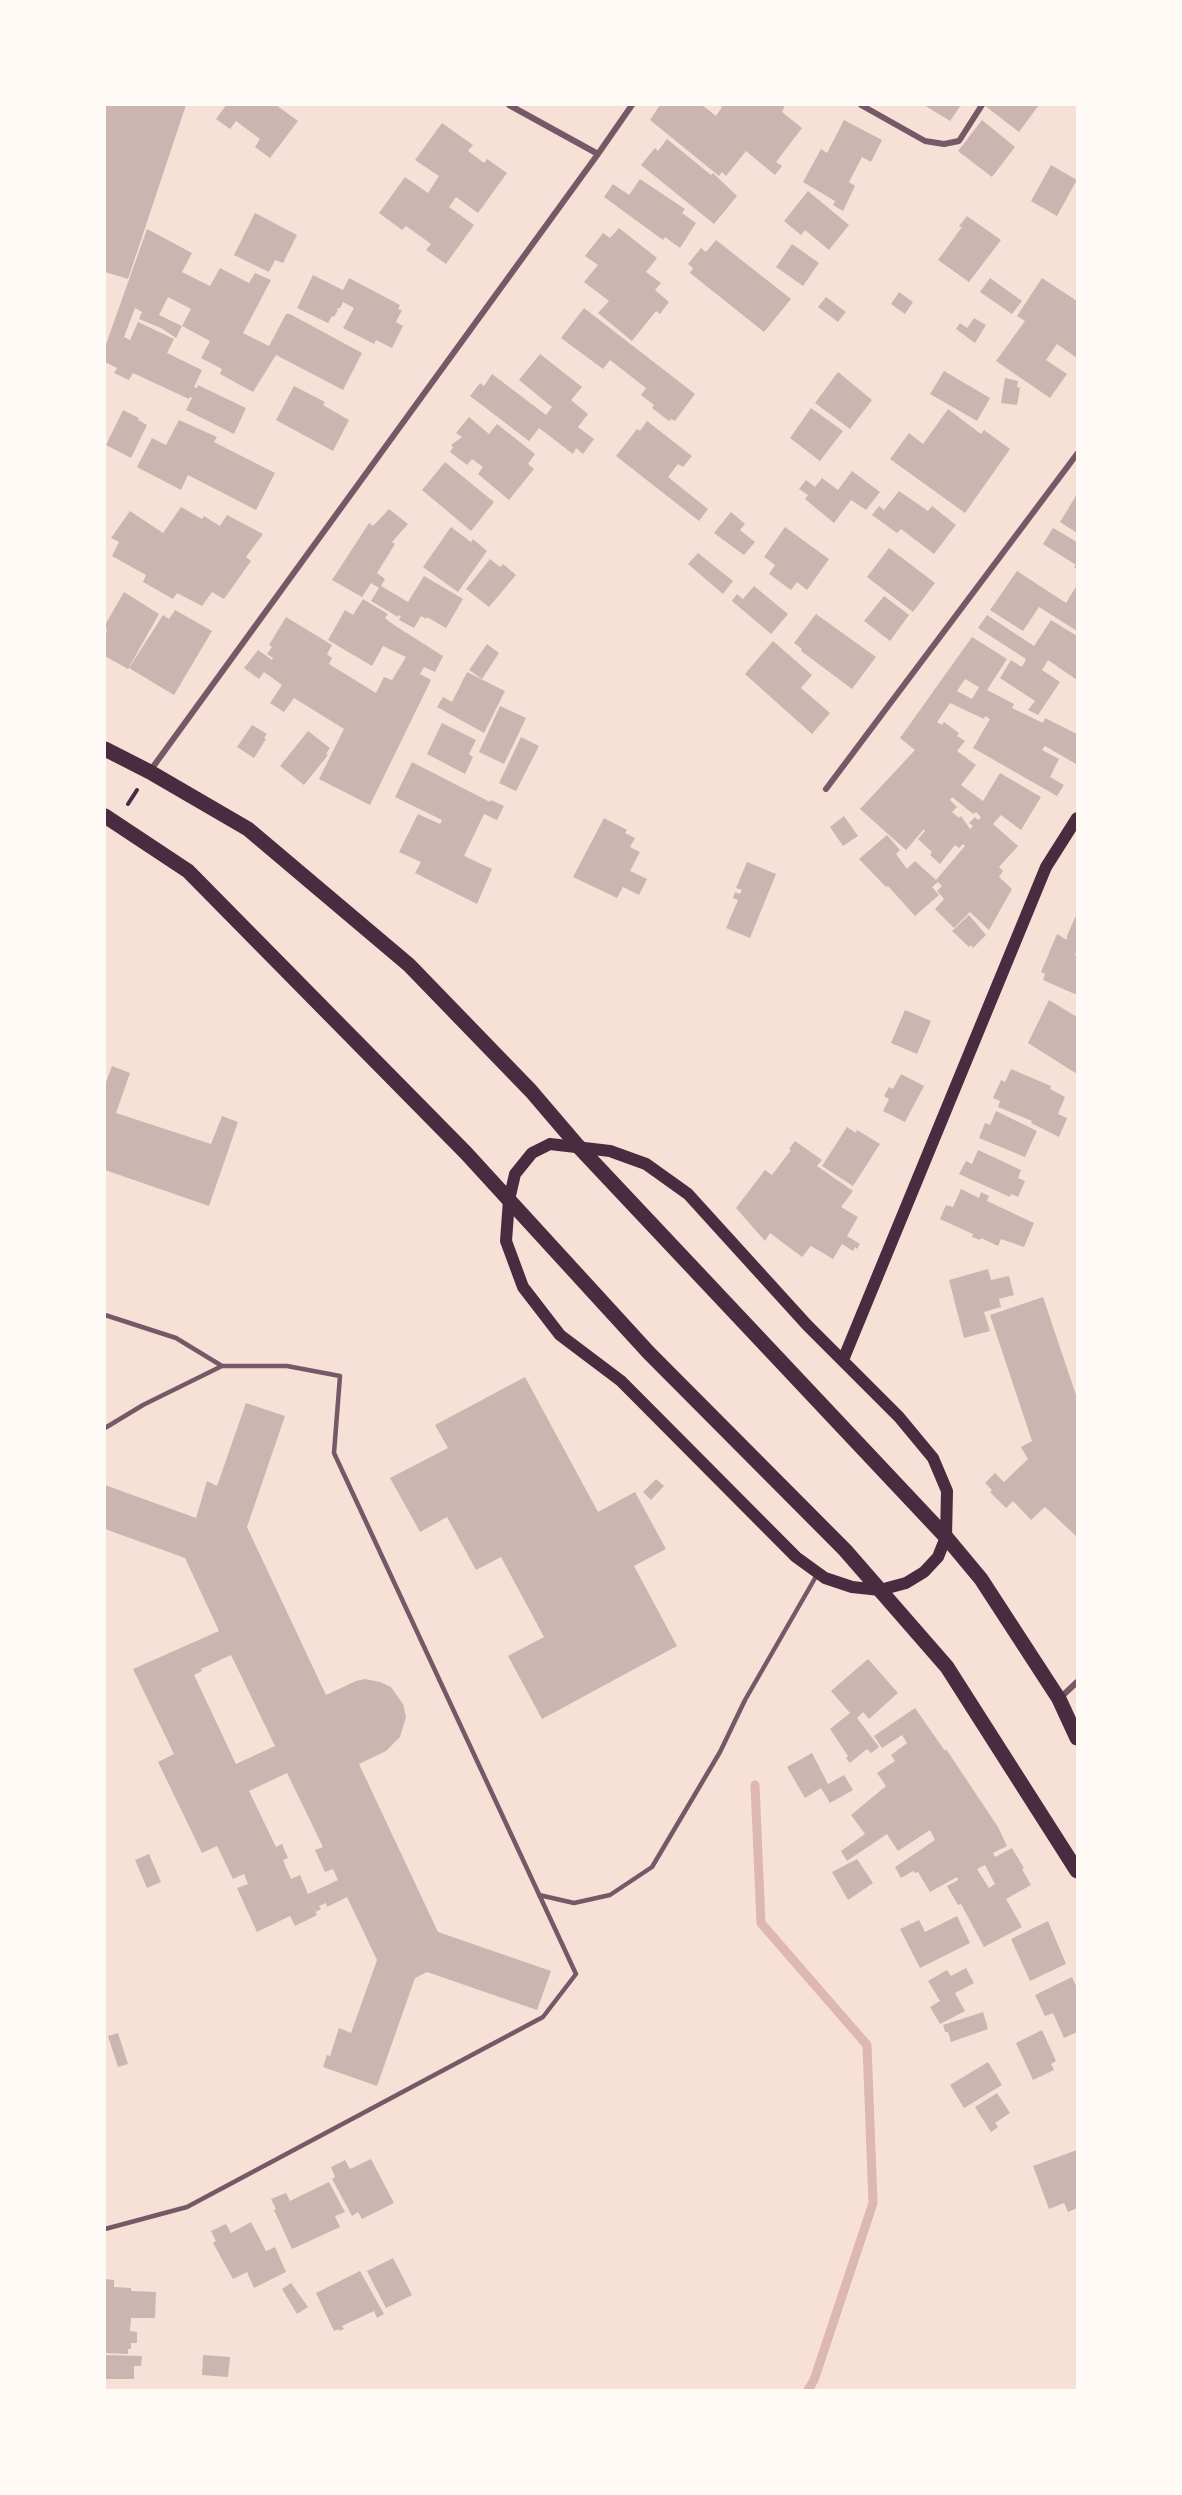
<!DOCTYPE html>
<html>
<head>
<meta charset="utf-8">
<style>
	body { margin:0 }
	#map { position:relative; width:1182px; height:2495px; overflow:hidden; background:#f7e1d7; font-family:"Golos Text",sans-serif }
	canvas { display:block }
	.frame { position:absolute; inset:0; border:106px solid #fffaf5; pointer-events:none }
</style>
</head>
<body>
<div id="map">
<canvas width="1182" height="2495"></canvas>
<div class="frame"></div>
</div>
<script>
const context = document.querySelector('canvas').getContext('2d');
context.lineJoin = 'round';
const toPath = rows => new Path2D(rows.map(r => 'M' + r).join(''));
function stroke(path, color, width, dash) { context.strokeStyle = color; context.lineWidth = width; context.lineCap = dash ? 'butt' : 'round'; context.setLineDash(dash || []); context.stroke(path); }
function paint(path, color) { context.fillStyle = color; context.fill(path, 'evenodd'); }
const stream = toPath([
	[755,1785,761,1923,867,2045,873,2203,814,2380,808,2390]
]);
const building = toPath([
	[105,105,186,105,128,279,105,272],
	[226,105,276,105,298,121,270,158,255,147,260,139,236,121,230,129,216,119],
	[660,105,702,105,716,116,722,107,719,105,785,105,782,112,802,128,776,162,782,166,775,175,746,151,726,176,722,172,719,176,650,120],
	[924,105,961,105,950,121],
	[984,105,1039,105,1019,132],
	[844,120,882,140,871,162,862,157,849,182,855,186,843,211,833,205,835,201,803,182,821,149,827,153],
	[982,120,1015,147,992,177,958,151],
	[442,123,473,145,468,151,484,163,487,159,507,173,478,213,456,197,449,207,474,225,446,264,426,250,431,244,406,226,402,230,379,213,405,177,428,193,439,176,415,160],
	[667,139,711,175,713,173,737,196,714,224,641,165,655,148,658,151],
	[1051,165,1077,180,1057,216,1031,201],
	[640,179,685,209,682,213,696,223,680,248,665,237,663,240,604,197,613,184,629,195],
	[808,191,849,225,829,250,805,230,801,235,784,221],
	[255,213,297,235,283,263,275,260,269,272,234,255],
	[967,216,1001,240,969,282,938,260,962,227,959,226],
	[619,228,657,258,646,272,661,283,655,290,669,302,660,314,656,311,632,341,598,313,609,301,584,282,598,265,585,256,603,233,610,238],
	[147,229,192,253,182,272,210,286,220,268,249,283,255,273,271,280,243,333,269,346,286,314,290,314,362,353,343,390,276,355,253,392,220,374,222,369,201,358,210,341,182,326,191,309,168,297,159,315,182,326,176,338,161,328,139,319,142,312,135,308,124,337,130,340,138,322,174,339,167,353,202,370,194,387,197,388,198,385,246,408,234,434,186,410,192,398,190,397,189,399,133,373,129,380,114,373,117,368,105,362,105,347],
	[716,240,791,299,764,332,690,273,693,268,688,264,701,248,706,252],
	[792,244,819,263,803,286,776,267],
	[313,275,343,290,349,278,400,305,398,309,402,310,396,322,403,326,392,348,376,340,374,344,343,328,354,308,343,302,340,308,336,309,338,310,334,317,332,316,328,323,297,308],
	[990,278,1022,301,1012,314,980,292],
	[1042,278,1077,301,1077,358,1057,344,1046,360,1067,374,1050,398,996,361,1025,321,1017,316],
	[899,292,913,302,905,314,891,304],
	[826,297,846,312,838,322,818,307],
	[584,308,695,394,675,421,671,419,669,421,652,408,654,405,641,395,646,388,610,360,603,369,561,338],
	[974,318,986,325,975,343,956,329,960,323,967,328],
	[540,354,582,387,571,400,588,414,578,427,594,439,583,454,576,448,573,454,539,428,529,441,470,396,480,383,484,386,492,374,546,415,552,407,519,380],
	[944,371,990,398,977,421,930,394],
	[838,372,872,400,850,429,815,403],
	[1005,378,1018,381,1017,387,1020,388,1017,405,1001,403],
	[294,386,325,402,323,405,349,420,333,451,276,420],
	[811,408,843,431,820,461,790,438],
	[948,409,981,434,984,430,1010,449,965,513,890,459,909,433,923,444],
	[123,410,139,418,138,420,147,425,131,458,106,445],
	[469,417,489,434,497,424,535,454,528,464,534,469,509,500,478,474,483,467,472,459,467,465,450,452,453,447,451,445,462,437,456,433],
	[179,420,217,437,214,442,275,473,256,510,188,475,181,490,137,467,152,438,166,445],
	[647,421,692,456,683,467,678,464,668,477,708,509,699,521,616,456,637,429,640,431],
	[445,462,494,502,471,531,422,490],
	[852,471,880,492,866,510,851,500,834,523,805,499,808,495,799,489,806,480,815,487,822,478,838,490],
	[899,491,928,511,932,506,956,525,934,554,901,529,897,533,872,515,879,506,884,510],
	[1077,494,1077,533,1060,522],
	[181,507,202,519,204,516,220,526,227,515,263,534,246,557,251,561,224,599,212,592,202,606,177,593,173,599,143,582,146,575,112,556,119,542,111,538,130,511,163,533],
	[389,509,408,524,392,542,395,544,377,573,385,579,381,586,408,602,424,576,463,599,446,628,427,617,426,619,421,616,414,628,399,620,401,616,398,615,398,617,371,601,379,588,371,583,362,597,332,580,369,523,373,526],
	[731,512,745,524,740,530,755,542,744,555,714,533],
	[451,527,471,542,473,539,487,551,458,592,423,567],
	[785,527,829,559,807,590,797,582,791,590,769,574,775,565,764,557],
	[1053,528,1077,542,1077,569,1074,567,1076,565,1043,544],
	[889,548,935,583,913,612,867,577],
	[698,553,733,581,723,594,688,564],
	[490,559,500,567,503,564,516,575,489,607,466,589],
	[1017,571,1066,603,1077,585,1077,631,1039,607,1023,631,990,610],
	[754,586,788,614,771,634,732,601,737,594,743,599],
	[124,592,159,614,128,669,105,656,105,635,107,631,105,625],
	[884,596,909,615,890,641,864,621],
	[363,599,388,614,385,618,394,625,443,656,435,672,424,667,420,674,431,680,370,805,319,779,344,729,294,698,284,712,270,703,282,685,264,672,259,679,244,668,258,650,272,660,273,658,267,654,272,647,269,645,286,617,332,645,327,654,332,658,329,664,376,693,384,677,392,680,406,657,383,646,372,666,328,640,345,610,353,615],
	[175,610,212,631,174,695,129,668,163,615,169,619],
	[816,614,876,657,852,689,801,651,802,649,794,643],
	[987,615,1034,646,1051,620,1077,636,1077,680,1048,660,1042,670,1060,682,1038,715,1028,710,1035,701,1000,678,1011,660,1022,667,1026,659,978,628],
	[972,637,1007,659,987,690,1014,704,1012,708,1043,723,1045,718,1077,734,1076,764,1045,746,1042,750,1059,759,1050,777,1064,785,1057,796,973,748,990,719,985,716,984,719,950,703,937,722,942,725,944,722,959,733,957,736,965,741,957,751,976,765,961,785,983,801,1000,773,1041,797,1021,830,1001,815,993,824,1018,846,999,867,1003,871,999,877,1012,889,989,930,970,912,954,928,935,909,944,899,937,891,942,886,938,882,932,887,939,895,915,916,888,886,886,887,859,859,887,835,900,850,896,854,907,869,915,861,936,880,965,846,963,844,959,848,955,845,940,864,930,855,932,852,918,839,925,831,924,829,906,850,860,809,915,750,900,738],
	[965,679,979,687,972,699,957,691],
	[952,797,973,814,976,812,981,817,978,820,975,817,969,823,973,826,970,829,961,816,959,818,952,812,957,807,950,800],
	[773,641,812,675,801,688,830,713,812,734,745,674],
	[487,644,499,653,482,679,469,670],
	[467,672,505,691,484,733,437,707,443,697,452,702],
	[500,706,526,718,504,764,479,752],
	[442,723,476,740,469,754,473,757,465,774,427,754],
	[252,725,267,734,264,738,266,739,254,758,237,747],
	[308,731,330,748,326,754,328,755,304,785,280,766],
	[521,737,539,746,516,791,499,783],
	[412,762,490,802,491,800,504,806,497,820,484,814,464,856,492,869,477,904,415,873,421,862,399,852,418,814,440,824,442,820,395,797],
	[844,816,858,836,843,846,830,827],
	[604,818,627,830,625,833,635,838,630,847,640,852,630,871,647,879,639,895,623,887,617,898,573,877],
	[747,862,776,874,750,938,726,928,738,900,733,898,735,892,740,894,742,890,736,888],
	[1077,913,1077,950,1075,955,1077,956,1077,995,1043,980,1045,974,1041,972,1057,934,1067,940,1067,936],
	[969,915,986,935,973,948,971,945,969,947,952,931],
	[1049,1000,1077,1017,1077,1074,1028,1043],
	[905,1010,931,1021,917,1054,891,1043],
	[112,1066,130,1073,116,1113,211,1144,222,1116,238,1122,209,1206,105,1170,105,1085],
	[1011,1069,1051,1086,1050,1089,1065,1097,1058,1114,1067,1118,1059,1137,1031,1123,1032,1121,998,1107,1000,1101,993,1098,1001,1080,1005,1082],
	[901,1074,924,1086,905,1122,883,1111,889,1099,884,1096,889,1087,893,1089],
	[996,1111,1037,1131,1025,1157,979,1138,985,1123,990,1125],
	[847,1127,856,1133,857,1130,880,1144,853,1186,822,1166],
	[795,1141,822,1160,817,1166,853,1191,841,1207,858,1217,847,1236,860,1244,857,1249,855,1247,853,1251,842,1244,833,1259,811,1246,802,1257,770,1233,765,1241,736,1208,765,1170,772,1175,791,1150,789,1149],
	[978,1150,1021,1170,1018,1178,1025,1181,1018,1197,1011,1194,1010,1197,959,1174,966,1161,972,1164],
	[961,1189,979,1198,981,1192,989,1196,987,1201,1034,1223,1024,1247,1001,1239,998,1246,981,1238,980,1240,972,1237,973,1234,940,1219,946,1205,953,1207],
	[988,1269,991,1280,1009,1276,1014,1295,999,1299,1001,1307,984,1312,990,1331,964,1338,949,1280],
	[1043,1297,1077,1398,1077,1537,1045,1507,1031,1520,1013,1501,1006,1508,990,1492,992,1490,985,1483,995,1473,1004,1482,1028,1459,1021,1447,1032,1441,990,1315],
	[525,1377,598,1512,635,1492,666,1549,634,1566,677,1646,542,1719,508,1656,544,1637,501,1557,476,1570,447,1517,420,1532,390,1478,448,1448,435,1425],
	[246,1403,285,1416,247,1527,326,1695,356,1681,365,1679,380,1682,391,1687,403,1704,406,1717,400,1737,386,1751,359,1764,438,1932,551,1971,537,2010,427,1972,415,1978,377,2086,323,2067,327,2055,330,2056,339,2028,351,2033,377,1960,347,1897,327,1907,326,1903,319,1906,321,1909,316,1912,311,1903,317,1915,295,1926,290,1916,257,1932,237,1888,248,1884,244,1874,233,1879,217,1846,202,1853,158,1762,174,1754,133,1669,219,1631,185,1558,105,1529,105,1485,196,1518,207,1481,217,1486],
	[231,1655,275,1746,236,1764,194,1675,202,1671,201,1669],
	[287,1773,323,1847,315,1850,325,1872,333,1869,338,1880,308,1894,300,1875,291,1879,283,1860,288,1858,282,1844,276,1847,249,1791],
	[656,1479,664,1486,651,1500,643,1492],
	[868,1659,898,1693,869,1719,863,1712,857,1718,879,1747,871,1753,867,1749,850,1763,846,1758,848,1756,830,1729,850,1713,831,1691],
	[915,1708,945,1751,946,1749,998,1827,1007,1846,993,1853,995,1857,1012,1848,1024,1868,1022,1869,1031,1885,1006,1899,1022,1927,984,1947,961,1904,958,1905,947,1886,958,1880,957,1877,930,1892,918,1872,915,1873,913,1871,901,1878,895,1867,935,1840,930,1830,898,1851,887,1834,847,1861,841,1851,865,1834,851,1815,886,1786,877,1773,895,1761,891,1755,907,1743,902,1735,882,1748,874,1736],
	[985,1865,995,1884,989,1888,977,1869],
	[812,1753,828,1784,844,1775,853,1790,830,1803,821,1788,805,1798,787,1767],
	[149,1854,161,1882,147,1888,135,1860],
	[857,1859,873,1883,848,1900,832,1872],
	[957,1916,970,1943,920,1968,900,1929,919,1920,925,1932],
	[1048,1921,1066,1964,1030,1981,1011,1939],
	[966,1968,974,1983,955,1993,965,2011,940,2024,930,2007,940,2001,928,1981,947,1970,951,1976],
	[1072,1977,1077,1988,1077,2032,1064,2038,1053,2013,1045,2016,1035,1995],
	[983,2012,988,2029,951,2042,948,2032,945,2032,943,2025],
	[1042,2030,1056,2061,1051,2064,1054,2070,1033,2080,1016,2043],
	[118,2033,128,2064,118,2067,108,2036],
	[988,2062,1002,2085,964,2108,950,2085],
	[997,2093,1010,2113,995,2123,998,2127,991,2132,975,2107],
	[1077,2150,1077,2208,1068,2212,1064,2203,1049,2209,1033,2166],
	[371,2159,394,2203,362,2219,358,2212,352,2216,332,2179,335,2177,331,2167,345,2160,350,2169],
	[329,2182,345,2212,335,2216,340,2227,292,2249,274,2210,276,2209,271,2199,286,2193,290,2201],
	[251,2222,266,2251,275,2247,286,2272,254,2288,247,2272,233,2279,213,2243,216,2241,211,2231,226,2224,231,2233],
	[393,2258,412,2295,386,2308,367,2271],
	[360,2271,384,2314,377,2318,374,2311,342,2326,344,2329,339,2331,339,2329,334,2331,316,2293],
	[105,2279,114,2280,114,2287,131,2288,131,2291,156,2292,155,2318,131,2318,130,2331,137,2332,137,2343,131,2343,131,2349,128,2349,128,2354,105,2353],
	[291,2283,308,2307,297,2314,282,2289],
	[105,2355,142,2356,141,2366,134,2366,134,2379,105,2379],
	[203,2355,230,2357,228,2377,202,2375]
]);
const path = toPath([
	[128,804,137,790]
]);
const service = toPath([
	[105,1315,176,1338,222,1366],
	[105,1428,143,1405,222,1366,287,1366,340,1376,334,1453,576,1974,543,2017,187,2207,105,2229],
	[539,1895,574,1903,610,1895,652,1867,720,1752,745,1700,818,1573]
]);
const minor = toPath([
	[509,105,598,154],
	[861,105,925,141,944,144,959,141,982,105],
	[150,771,598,154,632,105],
	[826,789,1077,454],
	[1060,1698,1077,1682]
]);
const secondary = toPath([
	[550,1144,610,1151,646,1164,688,1194,807,1325,899,1417,933,1458,947,1491,946,1537,938,1557,924,1572,906,1583,880,1590,852,1587,825,1578,796,1557,621,1381,560,1335,523,1287,506,1241,509,1200,515,1174,532,1153,550,1144],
	[843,1360,1046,867,1077,818]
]);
const primary = toPath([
	[105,749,150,772,248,829,409,965,531,1091,578,1146,946,1537,981,1579,1059,1699,1077,1738],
	[105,816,188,871,466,1153,649,1353,845,1550,947,1667,1077,1871]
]);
stroke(stream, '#dcb8b0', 9);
paint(building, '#ccb4b1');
stroke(path, '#4a2c40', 4);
stroke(service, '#755966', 4.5);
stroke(minor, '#755966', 6);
stroke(secondary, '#4a2c40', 12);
stroke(primary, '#4a2c40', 15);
</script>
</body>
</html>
